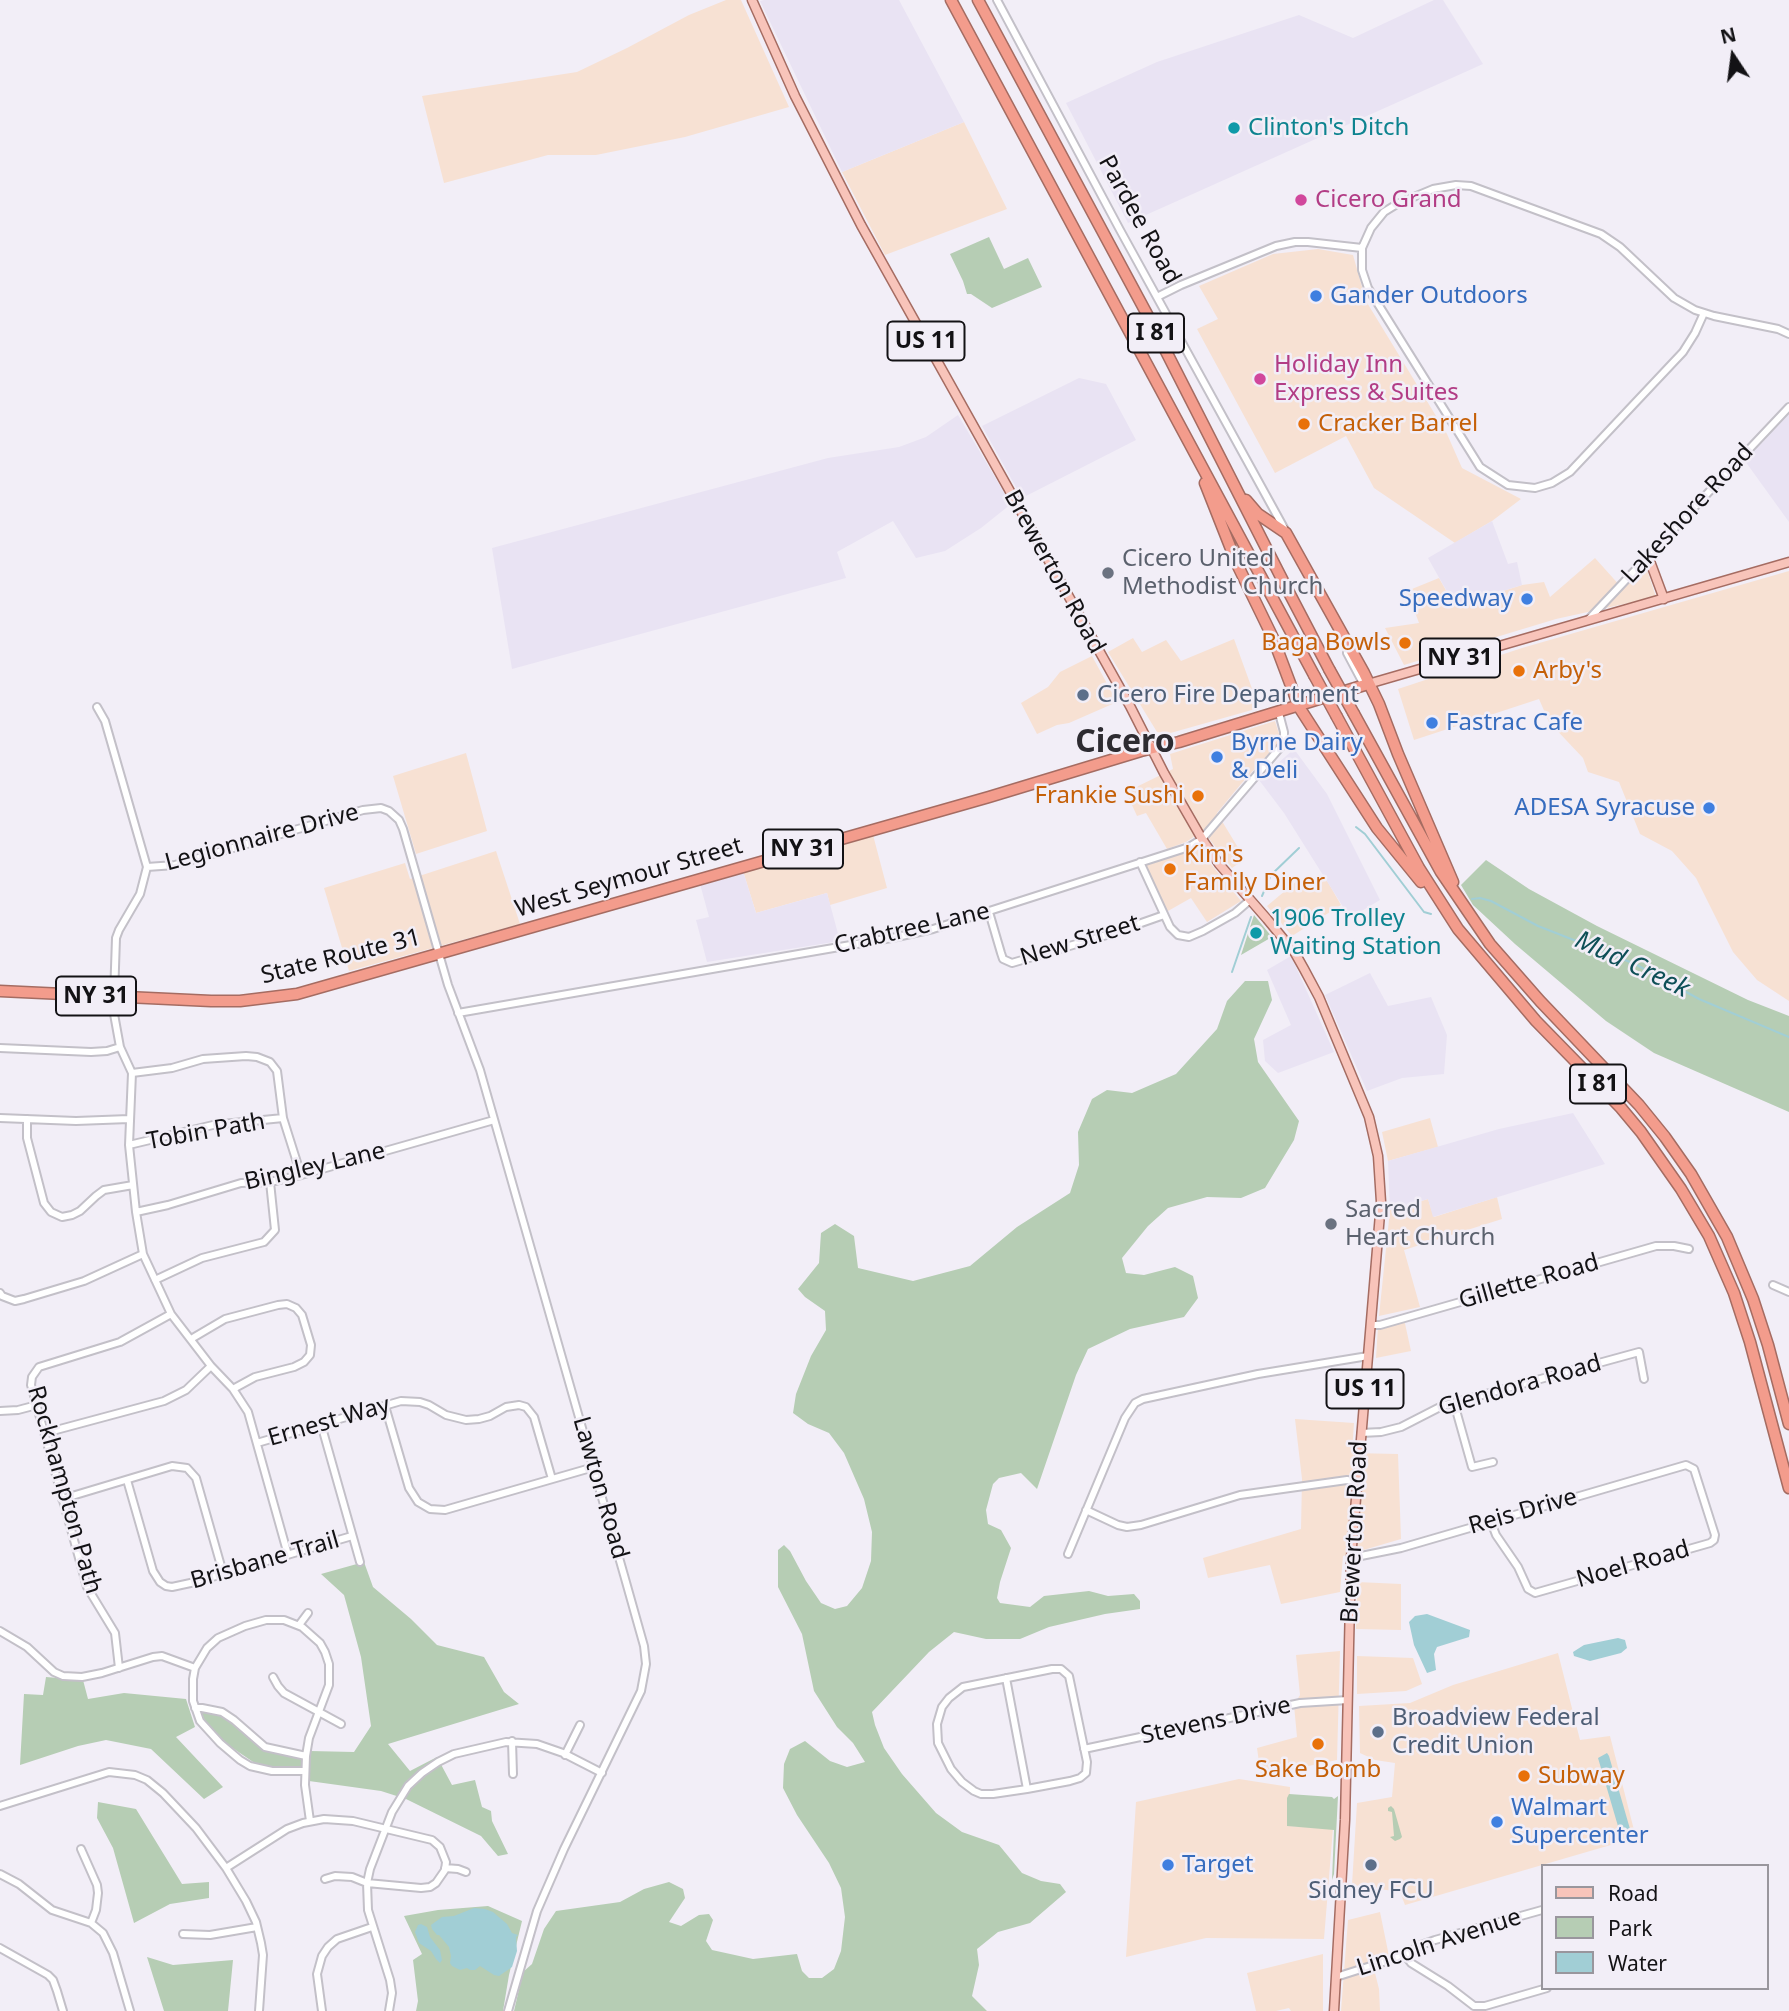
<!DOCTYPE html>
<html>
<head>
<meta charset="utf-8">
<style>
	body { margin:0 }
	#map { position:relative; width:1789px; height:2011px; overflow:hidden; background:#f2eef7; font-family:"Noto Sans",sans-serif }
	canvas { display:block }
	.legend { position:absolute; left:1541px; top:1864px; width:228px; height:126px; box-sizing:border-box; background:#f2eef7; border:2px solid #99969d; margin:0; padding:9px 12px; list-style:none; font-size:21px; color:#131215 }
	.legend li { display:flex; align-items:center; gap:14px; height:35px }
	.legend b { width:35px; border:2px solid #99969d }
	.north { position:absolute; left:1698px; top:21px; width:70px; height:70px; -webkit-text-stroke:5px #f2eef7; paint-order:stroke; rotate:347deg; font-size:19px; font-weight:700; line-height:28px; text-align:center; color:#131215 }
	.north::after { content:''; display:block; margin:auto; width:24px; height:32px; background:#131215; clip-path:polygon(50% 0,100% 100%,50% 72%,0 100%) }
</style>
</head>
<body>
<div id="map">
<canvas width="1789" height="2011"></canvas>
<ul class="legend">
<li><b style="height:9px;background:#f8c4ba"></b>Road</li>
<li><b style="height:19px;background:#b6cdb4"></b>Park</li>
<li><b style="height:19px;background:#a1ced5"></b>Water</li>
</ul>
<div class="north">N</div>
</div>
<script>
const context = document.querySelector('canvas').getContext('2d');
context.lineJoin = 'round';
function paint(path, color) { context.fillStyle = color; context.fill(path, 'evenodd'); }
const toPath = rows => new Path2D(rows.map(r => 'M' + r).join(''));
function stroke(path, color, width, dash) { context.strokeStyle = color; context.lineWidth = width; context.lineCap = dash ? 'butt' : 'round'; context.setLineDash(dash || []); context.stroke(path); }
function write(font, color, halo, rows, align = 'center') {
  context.font = font + ' "Noto Sans",sans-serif'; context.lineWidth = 5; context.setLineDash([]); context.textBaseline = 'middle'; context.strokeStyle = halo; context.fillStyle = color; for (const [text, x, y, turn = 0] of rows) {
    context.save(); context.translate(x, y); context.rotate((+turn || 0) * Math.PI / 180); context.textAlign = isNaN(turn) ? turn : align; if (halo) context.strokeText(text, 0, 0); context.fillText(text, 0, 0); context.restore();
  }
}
const commercial = toPath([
	[726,0,741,0,789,107,685,137,596,155,548,155,444,183,422,96,577,72,627,48,689,15],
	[964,122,1007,209,885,255,842,172],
	[1318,249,1353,255,1366,301,1447,434,1462,468,1521,499,1492,521,1455,543,1374,488,1346,436,1275,473,1197,329,1218,319,1199,286,1273,254],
	[1595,558,1622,588,1646,567,1656,597,1556,619,1404,665,1385,628,1419,623,1407,591,1439,578,1455,606,1522,585,1544,582,1550,597],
	[1789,571,1789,1001,1757,980,1733,952,1696,878,1672,851,1640,834,1619,782,1588,772,1583,758,1549,722,1539,699,1414,740,1398,689,1522,648],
	[1133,638,1142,652,1166,640,1181,661,1234,639,1259,708,1167,734,1157,732,1108,652],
	[1092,656,1117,702,1069,723,1057,725,1037,734,1021,703,1048,687,1060,672],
	[1275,721,1281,740,1241,784,1217,813,1245,859,1232,868,1203,831,1186,842,1167,849,1146,813,1137,816,1126,792,1173,769,1170,754],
	[466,753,487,831,416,854,393,776],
	[873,835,887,888,830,905,827,893,756,913,743,871],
	[1197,847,1241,901,1207,922,1191,898,1168,911,1143,865],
	[496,851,520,924,349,971,324,888,405,863,410,879],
	[1324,875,1341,905,1292,936,1267,906,1298,880,1307,885],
	[1430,1118,1438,1147,1388,1161,1382,1132],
	[1497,1197,1502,1219,1404,1250,1420,1307,1379,1316,1390,1210,1428,1199,1434,1217],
	[1404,1319,1411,1351,1376,1358,1378,1327],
	[1295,1419,1354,1423,1352,1453,1398,1454,1401,1539,1343,1556,1340,1592,1281,1604,1270,1565,1208,1578,1203,1558,1301,1529,1302,1479],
	[1357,1582,1401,1584,1401,1630,1356,1629],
	[1340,1651,1337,1760,1261,1776,1257,1748,1297,1737,1294,1705,1300,1695,1296,1655],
	[1558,1653,1580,1740,1610,1736,1634,1830,1621,1842,1405,1905,1400,1892,1352,1885,1357,1803,1392,1797,1395,1763,1375,1760,1360,1753,1359,1706,1410,1703,1453,1685],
	[1357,1656,1413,1658,1422,1684,1406,1691,1357,1694],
	[1239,1779,1290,1787,1289,1826,1333,1828,1324,1939,1206,1938,1126,1957,1136,1802],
	[1380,1912,1391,1966,1374,1969,1379,1989,1380,2011,1341,2011,1348,1920],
	[1323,1954,1323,2011,1291,2011,1289,2008,1276,2011,1256,2011,1247,1973]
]);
const built = toPath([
	[764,0,899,0,964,122,842,172,760,1],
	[1434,0,1443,0,1483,64,1128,223,1066,103,1157,62,1299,15,1353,38],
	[1079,378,1106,384,1136,440,1022,498,982,426],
	[1789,414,1789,522,1745,461],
	[958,415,1011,504,981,528,945,551,916,558,893,521,837,552,846,578,512,669,492,548,828,458,899,447,926,437],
	[1492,521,1508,564,1517,562,1522,585,1455,606,1428,558],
	[1294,749,1327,794,1380,900,1350,918,1284,813,1259,780],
	[743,871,756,913,827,893,840,941,707,962,696,920,709,917,700,884],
	[1291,956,1334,1052,1278,1073,1265,1061,1263,1040,1291,1025,1267,970],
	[1370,973,1388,1006,1431,997,1447,1035,1444,1074,1402,1078,1367,1091,1325,995],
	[1573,1113,1605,1164,1433,1217,1428,1199,1390,1210,1388,1161,1499,1129]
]);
const green = toPath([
	[989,237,1004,269,1028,258,1042,287,992,308,971,294,967,294,963,281,950,254],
	[1486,860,1529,889,1597,926,1748,1000,1789,1016,1789,1112,1654,1053,1606,1021,1515,944,1473,905,1461,885],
	[1254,915,1272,937,1241,955],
	[1245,981,1268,981,1272,1000,1254,1039,1258,1062,1299,1121,1294,1140,1265,1188,1241,1198,1207,1197,1168,1208,1148,1226,1122,1258,1126,1273,1144,1275,1175,1267,1193,1276,1198,1298,1184,1317,1130,1329,1088,1349,1076,1375,1037,1489,1021,1473,999,1478,993,1484,986,1510,988,1524,1001,1530,1011,1548,1000,1582,997,1598,1000,1603,1030,1607,1044,1596,1089,1591,1108,1596,1134,1594,1140,1601,1140,1609,1105,1614,1049,1627,1020,1639,986,1639,954,1632,929,1652,872,1712,875,1725,884,1748,902,1774,936,1813,962,1832,999,1845,1022,1873,1041,1881,1060,1884,1066,1892,1030,1923,998,1932,977,1949,979,1965,972,1996,987,2011,514,2011,523,1972,532,1964,544,1929,556,1911,620,1902,644,1889,669,1882,683,1889,685,1898,669,1922,681,1926,699,1915,709,1914,713,1920,706,1941,712,1950,753,1959,797,1954,802,1971,809,1978,822,1978,834,1969,841,1951,845,1917,841,1888,829,1863,797,1815,783,1788,784,1764,790,1749,805,1741,830,1761,847,1767,865,1762,853,1743,837,1727,814,1691,802,1634,778,1587,778,1550,784,1545,790,1551,806,1581,821,1603,835,1609,847,1606,862,1588,871,1561,872,1532,864,1499,844,1453,829,1433,808,1424,793,1413,796,1394,811,1356,826,1330,825,1311,805,1297,798,1289,819,1263,821,1233,835,1224,854,1236,858,1268,913,1281,970,1266,1017,1227,1070,1193,1079,1165,1078,1132,1092,1099,1107,1090,1132,1093,1176,1074,1217,1029,1227,1001],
	[364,1562,373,1587,411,1619,437,1645,484,1657,504,1692,519,1704,388,1744,410,1771,437,1757,452,1785,475,1780,482,1807,491,1811,492,1821,508,1854,498,1856,481,1836,406,1799,381,1791,309,1781,309,1769,259,1766,215,1736,202,1719,202,1710,226,1718,261,1748,298,1758,310,1758,310,1751,354,1752,371,1726,361,1657,344,1595,321,1574],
	[46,1677,83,1680,88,1699,124,1693,186,1699,195,1727,176,1737,223,1787,204,1799,151,1749,106,1740,78,1746,20,1765,24,1694,43,1695],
	[1289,1794,1332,1797,1334,1799,1338,1796,1334,1874,1332,1880,1334,1830,1287,1826,1287,1798],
	[98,1802,136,1809,182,1884,209,1882,209,1898,170,1904,134,1923,113,1848,97,1818],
	[1391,1806,1394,1809,1402,1837,1400,1839,1395,1841,1390,1837,1394,1836,1392,1812,1388,1811,1388,1808],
	[488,1906,522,1921,509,1975,503,2011,416,2011,418,2001,413,1960,422,1954,404,1916,438,1910],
	[147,1957,173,1965,233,1960,228,2011,164,2011]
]);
const water = toPath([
	[1427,1614,1470,1630,1469,1637,1437,1647,1434,1654,1436,1670,1427,1673,1414,1645,1409,1622,1415,1616],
	[1618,1638,1625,1640,1627,1648,1621,1653,1590,1661,1574,1656,1573,1652,1584,1645],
	[1607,1753,1609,1756,1630,1829,1628,1831,1620,1833,1598,1758],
	[474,1908,485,1909,493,1912,507,1924,512,1933,518,1935,516,1937,517,1951,512,1967,499,1976,494,1975,480,1966,475,1970,470,1970,467,1968,460,1970,452,1966,450,1963,451,1956,449,1947,439,1935,437,1935,432,1929,431,1925,442,1917,454,1916],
	[421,1924,427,1927,430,1937,440,1950,442,1960,440,1963,436,1959,431,1951,419,1943,415,1932,418,1925]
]);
const stream = toPath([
	[1356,827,1365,834,1424,912,1431,914],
	[1262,896,1271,875,1299,848],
	[1472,899,1480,898,1491,901,1538,926,1635,964,1699,999,1789,1037],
	[1232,972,1251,917]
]);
const minor = toPath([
	[997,0,1120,230,1284,528],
	[1362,248,1362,270,1368,288,1480,467,1508,485,1535,488,1552,483,1570,472,1683,352,1695,333,1704,313],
	[1157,297,1181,285,1276,246,1295,242,1308,242,1362,248,1371,228,1384,212,1397,204,1433,189,1456,185,1471,186,1601,234,1620,247,1674,298,1695,310,1714,316,1778,329,1789,334],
	[1588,620,1789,407],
	[1347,653,1364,685],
	[97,707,105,721,147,867,140,894,119,930,116,938,114,997,114,1014,120,1047,132,1073,129,1145,136,1212,143,1254,171,1314,211,1366,233,1389,248,1412,288,1555],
	[1140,862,1170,927,1178,935,1189,937,1203,931,1235,913,1250,900],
	[147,867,175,865,363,810,381,808,389,811,399,820,403,829,448,985,480,1070,624,1575,644,1646,646,1664,641,1691,564,1849,537,1911,508,2011],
	[989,912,1001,953,1003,959,1012,963,1110,934,1164,915],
	[458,1013,897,937,933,929,1189,847,1202,839,1284,743,1284,732,1279,713],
	[0,1048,91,1052,107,1051,120,1047],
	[132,1073,172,1068,203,1059,246,1056,257,1057,270,1062,277,1071,283,1118,301,1175],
	[0,1118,76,1121,129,1119],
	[27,1119,27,1138,44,1203,51,1212,62,1217,72,1215,80,1211,96,1196,104,1190,133,1185],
	[129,1145,213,1125,283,1118],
	[136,1212,168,1205,241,1183,270,1182,301,1175,494,1120],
	[155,1280,202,1258,264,1242,275,1230,270,1182],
	[1773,1285,1789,1292],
	[0,1293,2,1296,15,1301,24,1299,84,1281,143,1254],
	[1371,1325,1380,1325,1656,1246,1674,1246,1689,1249],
	[191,1339,225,1319,278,1305,287,1304,296,1308,302,1315,311,1345,310,1355,304,1362,294,1367,255,1377,233,1389],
	[1454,1403,1472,1467,1493,1462],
	[385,1406,409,1488,418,1502,430,1509,445,1510,594,1467],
	[0,1411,18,1410,37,1405],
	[321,1424,360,1562],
	[45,1433,164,1401,186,1390,211,1366],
	[1361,1433,1381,1432,1401,1427,1442,1406,1639,1352,1644,1379],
	[257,1443,401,1401,420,1402,429,1405,446,1415,466,1420,479,1419,490,1416,506,1407,519,1405,526,1407,534,1417,552,1479],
	[127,1480,153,1571,160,1582,166,1586,172,1587,195,1582,352,1536],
	[62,1499,172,1466,187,1468,196,1478,223,1573],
	[1086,1510,1118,1525,1127,1527,1141,1525,1240,1495,1347,1480,1357,1482],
	[1068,1554,1125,1418,1135,1403,1143,1399,1258,1374,1368,1356],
	[1351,1558,1401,1548,1686,1465,1694,1469,1715,1535,1714,1540,1710,1543,1535,1593,1528,1589,1518,1567,1496,1535,1491,1522],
	[299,1625,308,1613],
	[0,1631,27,1647,54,1672,63,1676,82,1677,102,1673,153,1657,162,1656,195,1668],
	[119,1668,115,1633,87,1587,31,1385,32,1377,39,1367,120,1342,171,1314],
	[1052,1669,1061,1669,1069,1676,1087,1762,1086,1773,1080,1778,1070,1781,1027,1789,993,1794,981,1794,974,1791,962,1782,951,1769,938,1743,937,1724,942,1707,949,1698,963,1687,1052,1669],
	[273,1677,278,1686,284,1693,341,1724],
	[1006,1678,1027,1789],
	[195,1708,202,1708,222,1712,234,1720,265,1747,306,1756],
	[512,1741,513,1774],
	[1084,1749,1300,1703,1348,1700],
	[565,1755,580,1725],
	[305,1771,272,1771,250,1766,240,1760,220,1743,200,1721,193,1701,193,1679,195,1668,207,1648,218,1638,245,1626,266,1620,284,1620,302,1627,320,1643,325,1652,329,1664,329,1685,309,1738,306,1756,305,1785,310,1821],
	[0,1806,109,1772,135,1775,147,1780,163,1793,196,1828,226,1868,246,1901,256,1922,261,1943,263,1955,259,2011],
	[81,1849,97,1885,98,1893,96,1910,91,1923],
	[226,1868,287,1829,303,1823,324,1819,353,1821,432,1840,440,1847,446,1862,445,1870,436,1883,430,1887,421,1888,367,1883,352,1877,335,1876,325,1879],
	[445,1868,458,1869,466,1872],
	[0,1874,19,1884,52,1910,91,1923,103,1933,113,1953,130,2011],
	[183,1934,210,1935,257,1927],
	[0,1948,48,1975,53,1980,57,1991,63,2011],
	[1404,1954,1411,1963,1448,1986,1474,2006,1485,2006,1547,1988],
	[1336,1977,1402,1956,1421,1945,1435,1940,1542,1910],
	[322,2011,317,1974,322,1956,328,1947,337,1939,372,1927],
	[389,2011,392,1993,390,1980,368,1910,367,1883,370,1869,392,1812,408,1786,422,1773,438,1762,454,1754,506,1742,537,1744,563,1753,602,1773]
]);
const major = toPath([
	[752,0,795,96,861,225,1130,706,1164,773,1202,839,1219,864,1267,919,1295,953,1304,969,1319,997,1369,1117,1378,1156,1381,1202,1351,1558,1345,1820,1334,2011],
	[1648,556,1664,599],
	[1368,684,1789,562]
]);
const highway = toPath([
	[951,0,1314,675],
	[978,0,1148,316,1284,583,1329,669],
	[1205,483,1237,564,1273,638,1299,707,1377,828,1421,882],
	[1246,500,1258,514,1286,533,1364,673,1379,704,1398,754,1453,882],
	[1354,714,1441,872,1490,944,1540,1001,1639,1105,1665,1137,1691,1174,1727,1237,1753,1299,1768,1345,1789,1424],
	[1337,717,1419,868,1458,929,1536,1021,1621,1108,1641,1132,1681,1189,1709,1236,1734,1293,1750,1342,1789,1488],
	[0,991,211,1001,240,1001,297,994,989,797,1141,751,1179,742,1368,684]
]);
const highwayBridge = toPath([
	[1329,669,1354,714],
	[1314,675,1337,717]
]);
const markers = [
	[1234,128,7,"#0f9aa8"],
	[1301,200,7,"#d1479c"],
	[1316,296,7,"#3f7fe0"],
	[1260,379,7,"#d1479c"],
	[1304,424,7,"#e8710a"],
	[1108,573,7,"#6b7280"],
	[1527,599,7,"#3f7fe0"],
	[1405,643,7,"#e8710a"],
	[1519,671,7,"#e8710a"],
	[1083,695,7,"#5c6f8a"],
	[1432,723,7,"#3f7fe0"],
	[1217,757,7,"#3f7fe0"],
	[1198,796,7,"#e8710a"],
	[1709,808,7,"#3f7fe0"],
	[1170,869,7,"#e8710a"],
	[1256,933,7,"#0f9aa8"],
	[1331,1224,7,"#6b7280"],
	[1378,1732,7,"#5c6f8a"],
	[1318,1744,7,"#e8710a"],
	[1524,1776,7,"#e8710a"],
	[1497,1822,7,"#3f7fe0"],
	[1168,1865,7,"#3f7fe0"],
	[1371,1865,7,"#5c6f8a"]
];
const shields = [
	[1156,333,56],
	[926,341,77],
	[1460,658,80],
	[803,849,80],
	[96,996,80],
	[1598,1084,56],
	[1365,1389,77]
];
const shieldNames = [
	["I 81",1156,333],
	["US 11",926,341],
	["NY 31",1460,658],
	["NY 31",803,849],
	["NY 31",96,996],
	["I 81",1598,1084],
	["US 11",1365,1389]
];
const cultureNames = [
	["Clinton's Ditch",1248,128],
	["1906 Trolley",1270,919],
	["Waiting Station",1270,947]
];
const hotelNames = [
	["Cicero Grand",1315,200],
	["Holiday Inn",1274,365],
	["Express & Suites",1274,393]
];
const streetNames = [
	["Pardee Road",1139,220,61],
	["Lakeshore Road",1688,514,-47],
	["Brewerton Road",1054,572,61],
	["Legionnaire Drive",262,838,-15],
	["West Seymour Street",629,878,-16],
	["Crabtree Lane",912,929,-13],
	["New Street",1080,941,-17],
	["State Route 31",341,957,-14],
	["Tobin Path",206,1132,-10],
	["Bingley Lane",315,1167,-13],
	["Gillette Road",1529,1282,-16],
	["Glendora Road",1520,1386,-16],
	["Ernest Way",329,1422,-16],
	["Lawton Road",600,1488,74],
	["Rockhampton Path",64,1490,74],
	["Reis Drive",1523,1512,-16],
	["Brewerton Road",1355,1532,-87],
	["Brisbane Trail",265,1561,-16],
	["Noel Road",1633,1565,-16],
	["Stevens Drive",1216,1721,-12],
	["Lincoln Avenue",1439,1943,-18]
];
const shopNames = [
	["Gander Outdoors",1330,296],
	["Speedway",1513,599,"right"],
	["Fastrac Cafe",1446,723],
	["Byrne Dairy",1231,743],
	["& Deli",1231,771],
	["ADESA Syracuse",1695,808,"right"],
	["Walmart",1511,1808],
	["Supercenter",1511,1836],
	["Target",1182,1865]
];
const foodNames = [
	["Cracker Barrel",1318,424],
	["Baga Bowls",1391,643,"right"],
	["Arby's",1533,671],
	["Frankie Sushi",1184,796,"right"],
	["Kim's",1184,855],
	["Family Diner",1184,883],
	["Sake Bomb",1318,1770,"center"],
	["Subway",1538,1776]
];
const worshipNames = [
	["Cicero United",1122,559],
	["Methodist Church",1122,587],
	["Sacred",1345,1210],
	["Heart Church",1345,1238]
];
const serviceNames = [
	["Cicero Fire Department",1097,695],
	["Broadview Federal",1392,1718],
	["Credit Union",1392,1746],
	["Sidney FCU",1371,1891,"center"]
];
const waterNames = [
	["Mud Creek",1632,965,25]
];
const districtNames = [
	["Cicero",1125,743]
];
paint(commercial, '#f7e1d3');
paint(built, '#e9e3f3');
paint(green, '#b6cdb4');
paint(water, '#a1ced5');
stroke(stream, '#a1ced5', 2);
stroke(minor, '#c3c0c8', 10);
stroke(major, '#a56c62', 11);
stroke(highway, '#a56c62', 13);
stroke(minor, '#fff', 6);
stroke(major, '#f8c4ba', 8);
stroke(highway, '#f39c8c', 10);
stroke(highwayBridge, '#a56c62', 13, []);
stroke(highwayBridge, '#f39c8c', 10);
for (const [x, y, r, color] of markers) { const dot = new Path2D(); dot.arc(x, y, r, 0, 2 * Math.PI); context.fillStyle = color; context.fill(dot); stroke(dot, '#f2eef7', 2.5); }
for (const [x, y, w] of shields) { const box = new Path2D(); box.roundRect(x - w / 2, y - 19.5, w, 39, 5); context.fillStyle = '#f2eef7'; context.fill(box); stroke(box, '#131215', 2); }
write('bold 23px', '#131215', null, shieldNames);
write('24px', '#0d838f', '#f2eef7', cultureNames, 'left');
write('24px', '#b23c85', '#f2eef7', hotelNames, 'left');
write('24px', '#131215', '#f2eef7', streetNames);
write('24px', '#366cbe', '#f2eef7', shopNames, 'left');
write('24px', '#c56008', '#f2eef7', foodNames, 'left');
write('24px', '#5b616d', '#f2eef7', worshipNames, 'left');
write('24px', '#4e5e75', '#f2eef7', serviceNames, 'left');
write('italic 26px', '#0e4f57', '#f2eef7', waterNames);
write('bold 32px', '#2d2b31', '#f2eef7', districtNames);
</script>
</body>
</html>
